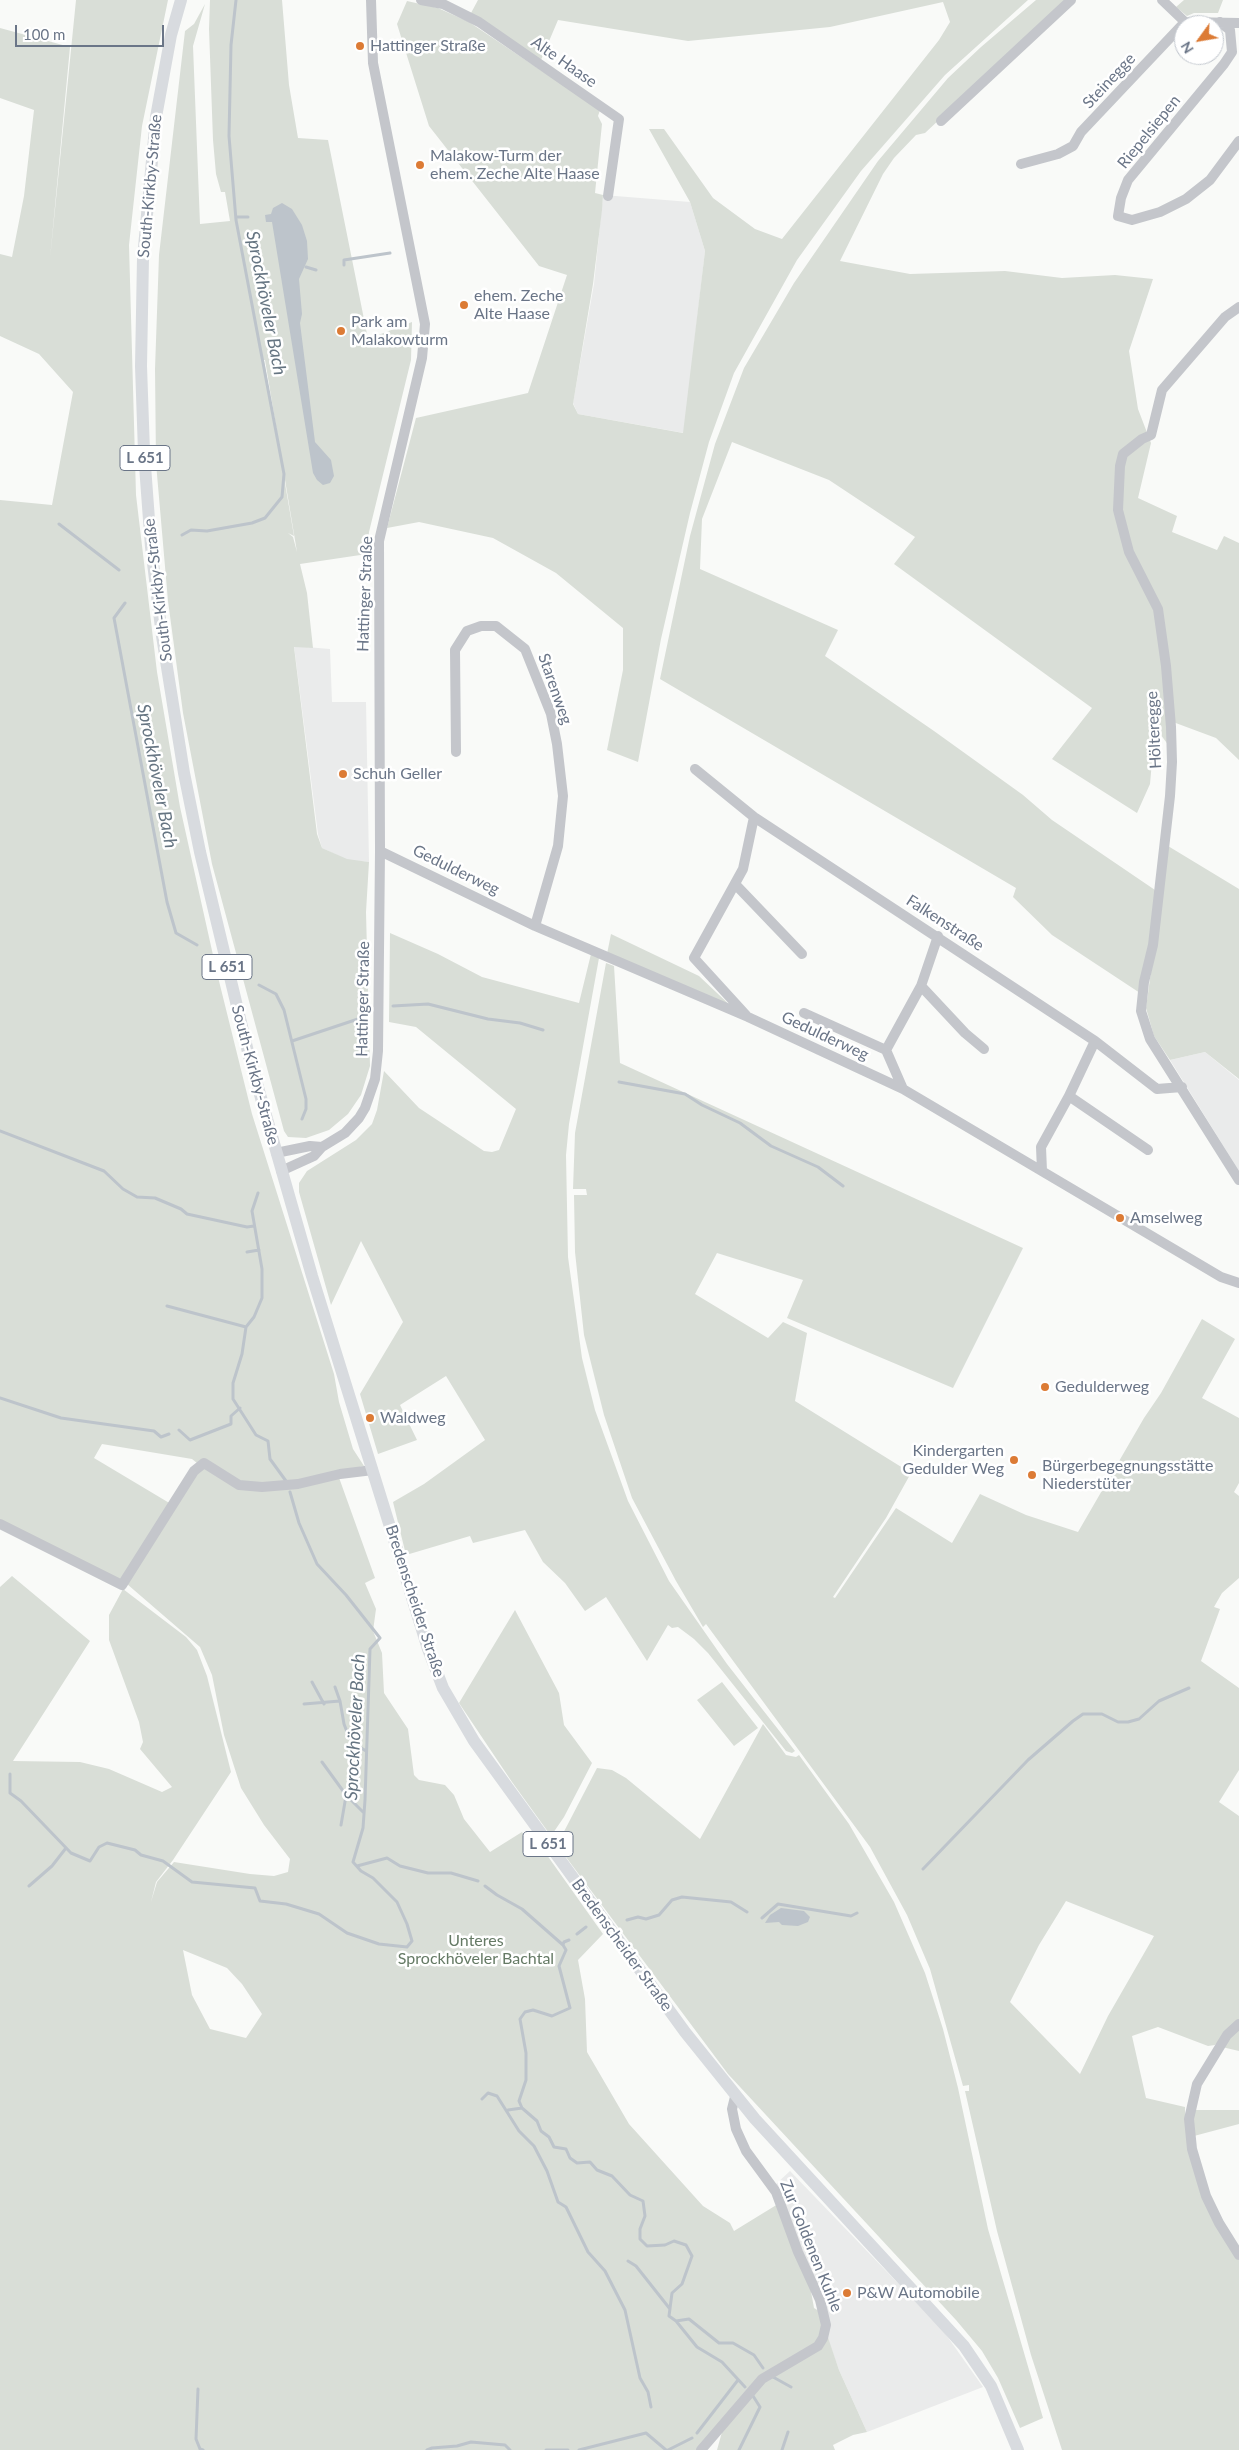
<!DOCTYPE html>
<html>
<head>
<meta charset="utf-8">
<style>
	body { margin:0 }
	#map { position:relative; width:1239px; height:2450px; overflow:hidden; background:#f9faf8; font-family:Lato,sans-serif }
	canvas { display:block }
	.north { position:absolute; left:1174px; top:15px; width:50px; height:50px; box-sizing:border-box; background:#fff; border:1px solid #c3c8cf; border-radius:50%; rotate:238deg; font-size:14px; font-weight:700; line-height:20px; text-align:center; color:#6a7587 }
	.north::after { content:''; display:block; margin:auto; width:18px; height:22px; background:#dc7b35; clip-path:polygon(50% 0,100% 100%,50% 72%,0 100%) }
	.scale { position:absolute; left:15px; top:25px; width:149px; height:22px; box-sizing:border-box; border:2px solid #6a7587; border-top:0; padding-left:6px; font-size:15px; line-height:18px; white-space:nowrap; color:#6a7587; -webkit-text-stroke:4px #fff; paint-order:stroke }
</style>
</head>
<body>
<div id="map">
<canvas width="1239" height="2450"></canvas>
<div class="north">N</div>
<div class="scale">100 m</div>
</div>
<script>
const context = document.querySelector('canvas').getContext('2d');
context.lineJoin = 'round';
function paint(path, color) { context.fillStyle = color; context.fill(path, 'evenodd'); }
const toPath = rows => new Path2D(rows.map(r => 'M' + r).join(''));
function stroke(path, color, width, dash) { context.strokeStyle = color; context.lineWidth = width; context.lineCap = dash ? 'butt' : 'round'; context.setLineDash(dash || []); context.stroke(path); }
function write(font, color, halo, rows, align = 'center') {
  context.font = font + ' Lato,sans-serif'; context.lineWidth = 5; context.setLineDash([]); context.textBaseline = 'middle'; context.strokeStyle = halo; context.fillStyle = color; for (const [text, x, y, turn = 0] of rows) {
    context.save(); context.translate(x, y); context.rotate((+turn || 0) * Math.PI / 180); context.textAlign = isNaN(turn) ? turn : align; if (halo) context.strokeText(text, 0, 0); context.fillText(text, 0, 0); context.restore();
  }
}
const built = toPath([
	[603,195,690,202,705,251,684,433,578,414,573,403,594,284],
	[294,646,330,649,332,702,366,702,369,862,347,860,322,848,318,834],
	[1205,1052,1239,1080,1239,1171,1170,1060],
	[790,2171,942,2329,983,2387,867,2432,839,2370,823,2327,813,2285,776,2184]
]);
const green = toPath([
	[76,0,168,0,142,126,129,245,136,495,157,672,180,807,217,973,252,1114,334,1374,339,1402,353,1449,364,1466,337,1472,375,1578,365,1583,376,1609,373,1631,382,1653,384,1693,408,1729,414,1775,419,1780,445,1785,454,1795,464,1819,490,1852,522,1832,526,1838,532,1834,603,1934,578,1960,585,1999,587,2052,629,2124,703,2206,730,2223,734,2231,778,2204,810,2286,814,2308,819,2311,839,2370,867,2432,853,2435,833,2445,835,2450,717,2450,722,2432,703,2450,0,2450,0,1587,12,1576,90,1641,13,1761,80,1762,109,1769,162,1792,172,1787,140,1749,143,1742,139,1722,109,1640,109,1615,123,1589,186,1637,197,1650,207,1676,231,1772,173,1860,156,1882,151,1902,157,1882,174,1862,250,1874,274,1876,288,1872,290,1859,264,1825,241,1788,224,1735,212,1675,200,1647,127,1584,197,1463,192,1459,102,1444,94,1458,171,1504,120,1583,0,1522,0,500,52,505,73,392,39,354,0,336,0,254,12,257,24,196,34,110,0,98,0,28,70,47,50,259],
	[183,1950,227,1968,242,1984,262,2014,246,2038,210,2029,192,1995],
	[210,0,282,0,289,85,298,138,328,140,368,339,412,322,411,360,369,532,367,554,300,564,307,593,313,648,294,647,317,834,322,848,347,859,369,862,366,912,370,1066,361,1095,348,1114,329,1130,306,1138,288,1137,284,1131,212,864,183,713,168,601,156,463,155,369,159,255,185,31,194,24,205,4,193,46,200,224,230,221,225,192,221,192,216,174,213,140,209,29],
	[264,360,265,360,297,552,293,537,288,533,294,536],
	[478,0,1028,0,945,75,861,171,797,260,734,373,709,442,690,513,661,639,638,762,607,750,623,670,623,628,556,573,493,538,419,522,387,528,416,418,528,393,567,275,539,266,429,126,397,24,407,1,438,8,469,22,600,110,598,116,602,124,595,193,603,195,602,210,593,284,573,404,578,414,683,433,705,251,690,202,649,129,664,129,713,198,755,229,782,239,939,40,950,22,943,2,830,27,688,41,558,20,541,60,471,13],
	[1036,0,1067,0,925,133,916,135,894,158,883,174,840,261,910,274,1005,271,1062,278,1115,275,1153,279,1129,351,1138,409,1151,443,1138,498,1177,516,1172,532,1217,550,1224,536,1239,543,1239,760,1216,738,1173,722,1169,746,1155,727,1150,784,1137,813,1052,759,1092,708,894,564,915,537,829,480,732,442,702,519,700,569,838,630,825,656,934,731,1023,795,1052,820,1155,890,1150,944,1140,993,1052,935,1013,897,1016,888,660,679,690,536,715,444,744,368,794,283,878,161,948,78,981,47],
	[1184,0,1223,0,1218,13,1194,13,1187,16,1176,7],
	[1168,846,1239,889,1239,1079,1205,1052,1170,1060,1154,1036,1146,1008],
	[390,933,438,954,482,977,579,1003,591,954,599,958,569,1124,566,1155,568,1257,582,1358,595,1410,628,1501,669,1581,727,1664,795,1751,792,1753,786,1751,708,1653,694,1639,678,1627,672,1628,668,1625,647,1661,606,1597,585,1611,565,1583,543,1562,525,1530,473,1543,470,1536,406,1555,393,1502,424,1484,485,1440,446,1376,400,1405,417,1440,378,1454,360,1394,403,1322,361,1241,331,1305,299,1192,299,1183,307,1171,356,1140,372,1124,377,1110,384,1071,419,1108,484,1151,492,1152,499,1150,516,1109,416,1027,389,1022],
	[611,934,699,976,734,1009,607,954],
	[606,963,614,966,620,1063,1023,1248,953,1388,787,1318,803,1280,717,1253,695,1294,768,1338,783,1322,807,1333,795,1401,911,1473,886,1518,833,1597,835,1598,896,1508,952,1543,980,1494,1026,1515,1078,1532,1144,1418,1161,1393,1202,1319,1235,1339,1202,1398,1239,1418,1239,1483,1234,1492,1239,1496,1239,1578,1222,1593,1214,1607,1220,1609,1201,1661,1239,1688,1239,1770,1219,1802,1239,1816,1239,2020,1215,2045,1208,2046,1158,2027,1132,2036,1146,2098,1185,2107,1185,2123,1208,2207,1239,2260,1239,2450,1062,2450,1031,2355,997,2231,965,2091,969,2091,969,2085,963,2086,930,1969,907,1915,870,1847,706,1624,703,1627,676,1581,632,1498,604,1415,584,1335,575,1252,574,1195,587,1195,586,1189,573,1189,575,1133],
	[1066,1901,1154,1936,1108,2016,1080,2074,1010,2002,1039,1945],
	[515,1610,559,1693,564,1725,592,1763,564,1817,551,1836,512,1782,459,1703],
	[722,1682,758,1728,734,1746,697,1700],
	[763,1724,786,1755,796,1757,799,1755,849,1824,894,1902,925,1973,943,2029,958,2088,988,2229,1043,2418,1020,2428,998,2378,982,2351,956,2320,728,2074,557,1845,597,1768,612,1770,626,1778,700,1839],
	[1239,2028,1239,2051,1222,2047],
	[1193,2110,1239,2110,1239,2124,1194,2136]
]);
const water = toPath([
	[282,203,292,209,302,225,307,241,308,259,299,279,302,314,300,323,315,442,331,460,334,476,330,483,323,485,317,480,313,473,272,222,266,222,265,215,271,214,273,208],
	[781,1908,804,1911,810,1917,808,1922,798,1926,782,1925,779,1922,765,1923,770,1915]
]);
const stream = toPath([
	[237,217,248,217],
	[344,265,344,260,390,253],
	[306,267,316,270],
	[59,524,119,570],
	[182,535,191,530,207,531,252,523,265,518,282,497,284,474,236,220,229,136,231,45,236,0],
	[125,603,114,618,167,902,176,933,197,945],
	[259,985,276,994,284,1010,306,1099,306,1109,302,1119],
	[393,1006,428,1004,488,1019,520,1023,543,1030],
	[292,1041,361,1018],
	[619,1082,685,1094,702,1105,740,1123,771,1146,818,1167,843,1186],
	[0,1131,104,1171,123,1189,137,1197,155,1198,181,1209,187,1214,247,1227,254,1226],
	[258,1193,252,1211,262,1269,262,1298,254,1317,246,1327,242,1354,233,1383,233,1399,256,1435,268,1441,270,1459,286,1481],
	[247,1252,259,1250],
	[167,1306,246,1327],
	[0,1398,61,1418,154,1431,161,1437,169,1434],
	[179,1430,190,1440,231,1424,231,1416,240,1408],
	[312,1682,324,1704],
	[335,1687,340,1701,344,1724,349,1737,358,1746,366,1751],
	[304,1704,340,1701],
	[322,1762,346,1795,364,1813],
	[10,1774,10,1793,21,1801,71,1853,90,1861,99,1847,107,1843,135,1850,141,1855,163,1861,192,1882,255,1888,260,1901,286,1904,319,1914,347,1933,379,1944,407,1947,412,1941,407,1924,397,1902,373,1878,361,1871,353,1862,363,1828,365,1800,370,1649,380,1638,346,1595,317,1564,299,1523,290,1492],
	[341,1825,346,1796],
	[357,1866,387,1858,400,1866,428,1873,451,1873,478,1881],
	[923,1869,1028,1760,1073,1721,1083,1714,1102,1714,1118,1722,1128,1722,1139,1719,1159,1701,1189,1688],
	[29,1886,52,1866,66,1848],
	[485,1886,497,1895,522,1909,563,1945,566,1950,559,1966,570,2008,552,2016,533,2010,525,2012,520,2019,526,2053,526,2080,519,2101,522,2108,537,2121,541,2131,549,2137,554,2147,566,2149,570,2158,577,2163,590,2162,597,2170,612,2176,630,2195,643,2201,645,2216,640,2229,640,2239,647,2246,665,2245,674,2241,686,2245,692,2256,682,2284,672,2293,669,2316,676,2321,697,2347,722,2362,745,2387],
	[762,1918,778,1904,851,1916,857,1913],
	[627,1920,638,1917,646,1919,659,1915,672,1900,682,1897,731,1902,747,1912],
	[577,1934,586,1927],
	[563,1945,564,1942,569,1940],
	[482,2099,488,2093,497,2096,519,2131,534,2146,547,2171,558,2202,566,2207,588,2252,605,2271,625,2310,640,2378,648,2392,651,2407],
	[508,2110,522,2108],
	[628,2261,636,2266,670,2309],
	[676,2321,689,2319,719,2343,733,2343,754,2355,763,2368],
	[773,2377,791,2387],
	[198,2389,196,2439,200,2449,203,2450],
	[697,2433,738,2380],
	[427,2450,432,2448,457,2446,471,2442,505,2445,510,2450],
	[546,2450,568,2450],
	[579,2450,646,2433,666,2450],
	[668,2450,692,2438],
	[739,2450,760,2407,753,2396],
	[782,2450,788,2432]
]);
const minor = toPath([
	[421,0,443,4,479,22,619,119,608,196],
	[1185,22,1239,23],
	[1220,22,1230,30,1232,52,1224,64,1128,180,1121,198,1118,216,1132,220,1160,212,1186,199,1210,180,1239,141],
	[941,121,1071,0],
	[1021,164,1058,154,1073,146,1081,132,1185,22,1162,0],
	[1239,307,1225,317,1162,390,1151,435,1142,439,1123,454,1120,466,1118,510,1129,552,1158,609,1166,666,1171,727,1172,762,1170,796,1153,945,1144,982,1141,1011,1150,1039,1239,1180],
	[456,752,455,650,467,631,481,626,496,626,525,649,551,714,557,744,563,796,558,846,535,926],
	[695,769,754,817,1095,1041,1157,1089,1182,1087],
	[380,851,535,926,748,1017,903,1089,1221,1277,1239,1283],
	[735,884,802,954],
	[921,986,965,1033,984,1049],
	[804,1013,886,1050],
	[746,1015,694,958,743,869,754,817],
	[903,1089,886,1050,921,986,938,936],
	[1069,1096,1148,1150],
	[276,1153,310,1146,322,1147],
	[281,1171,314,1156,322,1147,345,1133,359,1118,365,1108,375,1079,378,1051,380,851,379,541,422,358,425,324,373,63,371,0],
	[1042,1171,1041,1147,1069,1096,1095,1041],
	[0,1524,122,1585,194,1471,204,1463,239,1485,262,1487,298,1484,340,1474,373,1470],
	[1239,2024,1227,2035,1197,2084,1189,2119,1192,2149,1206,2196,1219,2223,1239,2255],
	[701,2450,762,2379,818,2346,823,2338,826,2325,820,2300,798,2252,776,2192,746,2151,736,2129,732,2109,735,2097]
]);
const major = toPath([
	[181,0,171,35,156,117,143,258,141,366,144,452,151,547,162,636,184,773,200,852,249,1056,312,1276,428,1649,443,1688,474,1741,685,2032,755,2119,964,2346,991,2386,1018,2450]
]);
const markers = [
	[360,46,5,"#dc7b35"],
	[420,165,5,"#dc7b35"],
	[464,305,5,"#dc7b35"],
	[341,331,5,"#dc7b35"],
	[343,774,5,"#dc7b35"],
	[1120,1218,5,"#dc7b35"],
	[1045,1387,5,"#dc7b35"],
	[370,1418,5,"#dc7b35"],
	[1014,1460,5,"#dc7b35"],
	[1032,1475,5,"#dc7b35"],
	[847,2293,5,"#dc7b35"]
];
const shields = [
	[145,458,50],
	[227,967,50],
	[548,1844,50]
];
const shieldNames = [
	["L 651",145,458],
	["L 651",227,967],
	["L 651",548,1844]
];
const poiNames = [
	["Hattinger Straße",370,46],
	["Malakow-Turm der",430,156],
	["ehem. Zeche Alte Haase",430,174],
	["ehem. Zeche",474,296],
	["Alte Haase",474,314],
	["Park am",351,322],
	["Malakowturm",351,340],
	["Schuh Geller",353,774],
	["Amselweg",1130,1218],
	["Gedulderweg",1055,1387],
	["Waldweg",380,1418],
	["Kindergarten",1004,1451,"right"],
	["Gedulder Weg",1004,1469,"right"],
	["Bürgerbegegnungsstätte",1042,1466],
	["Niederstüter",1042,1484],
	["P&W Automobile",857,2293]
];
const streetNames = [
	["Alte Haase",564,62,35],
	["Steinegge",1109,81,-47],
	["Riepelsiepen",1149,132,-51],
	["South-Kirkby-Straße",150,186,-85],
	["South-Kirkby-Straße",158,590,-97],
	["Hattinger Straße",365,594,-88],
	["Starenweg",555,689,71],
	["Hölteregge",1154,730,-93],
	["Gedulderweg",456,870,26],
	["Falkenstraße",945,923,33],
	["Hattinger Straße",363,999,-89],
	["Gedulderweg",825,1036,25],
	["South-Kirkby-Straße",255,1075,75],
	["Bredenscheider Straße",415,1601,72],
	["Bredenscheider Straße",622,1945,54],
	["Zur Goldenen Kuhle",811,2246,68]
];
const parkNames = [
	["Unteres",476,1941],
	["Sprockhöveler Bachtal",476,1959]
];
const waterNames = [
	["Sprockhöveler Bach",266,303,79],
	["Sprockhöveler Bach",157,776,79],
	["Sprockhöveler Bach",355,1727,-87]
];
paint(built, '#eaebeb');
paint(green, '#d9ded7');
paint(water, '#bdc4cb');
stroke(stream, '#bdc4cb', 3);
stroke(minor, '#c4c6cb', 10);
stroke(major, '#d8dbdf', 12);
for (const [x, y, r, color] of markers) { const dot = new Path2D(); dot.arc(x, y, r, 0, 2 * Math.PI); context.fillStyle = color; context.fill(dot); stroke(dot, '#fff', 2); }
for (const [x, y, w] of shields) { const box = new Path2D(); box.roundRect(x - w / 2, y - 12.5, w, 25, 4); context.fillStyle = '#fff'; context.fill(box); stroke(box, '#6a7587', 1); }
write('bold 15px', '#6a7587', null, shieldNames);
write('16px', '#6a7587', '#fff', poiNames, 'left');
write('16px', '#6a7587', '#fff', streetNames);
write('16px', '#657a65', '#fff', parkNames);
write('italic 18px', '#667582', '#fff', waterNames);
</script>
</body>
</html>
